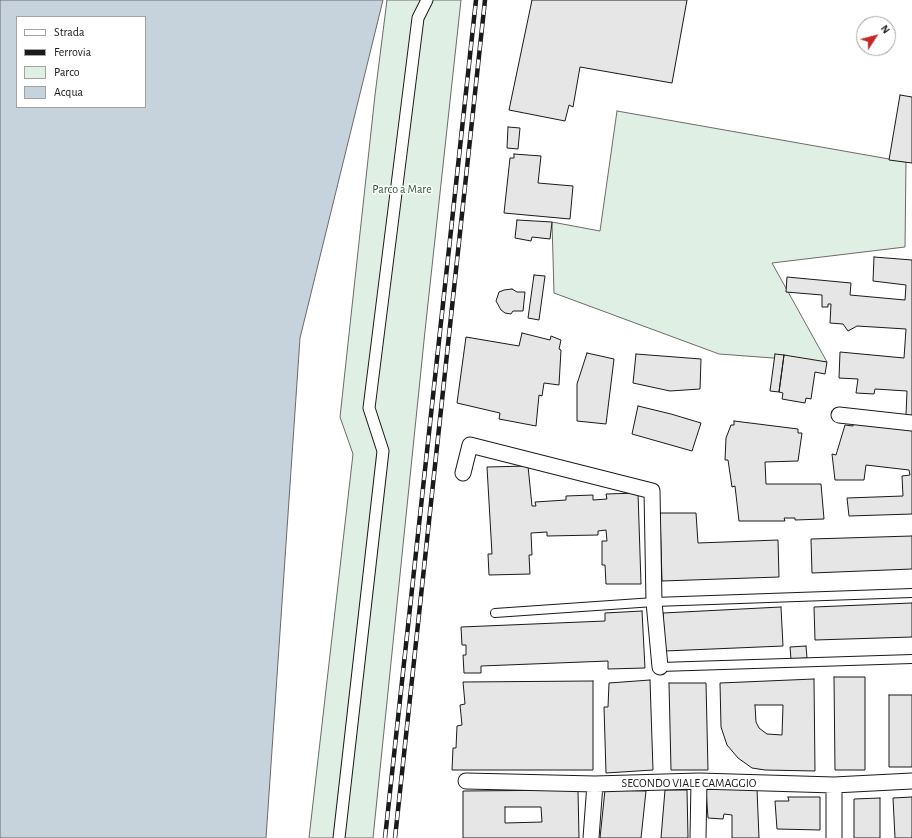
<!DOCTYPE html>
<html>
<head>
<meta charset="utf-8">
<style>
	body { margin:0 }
	#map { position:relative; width:912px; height:838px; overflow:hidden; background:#fff; font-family:"Alegreya Sans",sans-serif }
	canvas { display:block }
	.legend { position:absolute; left:16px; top:16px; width:130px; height:92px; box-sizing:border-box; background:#fff; border:1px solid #a3a3a3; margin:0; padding:5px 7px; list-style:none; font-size:12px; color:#1a1a1a }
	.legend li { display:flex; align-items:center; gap:8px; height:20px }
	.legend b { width:20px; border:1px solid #a3a3a3 }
	.north { position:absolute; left:856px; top:16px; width:40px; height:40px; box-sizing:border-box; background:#fff; border:1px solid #a3a3a3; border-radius:50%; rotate:54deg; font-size:11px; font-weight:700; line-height:16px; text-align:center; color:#1a1a1a }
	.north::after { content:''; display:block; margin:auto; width:14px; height:18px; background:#c62828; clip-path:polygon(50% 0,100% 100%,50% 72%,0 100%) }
</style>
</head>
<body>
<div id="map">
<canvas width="912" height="838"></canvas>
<ul class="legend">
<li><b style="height:5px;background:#fff"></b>Strada</li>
<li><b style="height:5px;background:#1a1a1a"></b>Ferrovia</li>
<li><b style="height:11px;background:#e0efe3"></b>Parco</li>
<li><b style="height:11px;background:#c6d2dc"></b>Acqua</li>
</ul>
<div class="north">N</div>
</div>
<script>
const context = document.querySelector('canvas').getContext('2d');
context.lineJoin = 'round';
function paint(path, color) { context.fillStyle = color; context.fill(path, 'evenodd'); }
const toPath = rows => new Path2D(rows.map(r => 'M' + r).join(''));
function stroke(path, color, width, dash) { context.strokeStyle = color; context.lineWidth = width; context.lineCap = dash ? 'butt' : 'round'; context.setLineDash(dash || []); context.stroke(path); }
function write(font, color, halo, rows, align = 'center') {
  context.font = font + ' "Alegreya Sans",sans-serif'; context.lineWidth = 3; context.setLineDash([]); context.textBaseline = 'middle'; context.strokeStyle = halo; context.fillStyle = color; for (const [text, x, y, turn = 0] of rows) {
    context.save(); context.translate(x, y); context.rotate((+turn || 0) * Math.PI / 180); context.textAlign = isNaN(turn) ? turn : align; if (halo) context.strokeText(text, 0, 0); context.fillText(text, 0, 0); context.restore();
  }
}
const green = toPath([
	[387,0,461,0,425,331,373,838,309,838,353,454,340,417,375,95,387,0],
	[617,111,906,162,905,247,772,263,827,362,719,354,554,293,552,222,600,231,617,111]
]);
const water = toPath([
	[0,0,383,0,300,338,266,838,0,838,0,0],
	[17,17,145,17,145,107,17,107,17,17]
]);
const building = toPath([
	[532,0,687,0,672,83,580,67,573,107,569,105,565,121,509,110,532,0],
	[900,95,912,97,912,163,889,160,900,95],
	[508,127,520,128,518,149,507,148,508,127],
	[514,154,541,156,538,183,573,186,570,219,504,213,510,158,514,158,514,154],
	[517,220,552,222,550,239,532,237,531,241,515,238,517,220],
	[874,257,912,260,912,416,906,415,907,391,875,389,874,394,856,393,858,379,839,378,840,352,904,358,906,329,857,326,848,331,843,324,830,323,831,304,828,304,828,307,822,307,822,295,786,292,787,277,851,283,850,295,905,300,906,285,873,281,874,257],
	[534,275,545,276,539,320,528,318,534,275],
	[512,289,517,292,525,292,523,311,513,311,511,314,505,313,501,310,496,301,499,292,504,290,512,289],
	[522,333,550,340,551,336,561,340,559,349,561,350,559,385,544,383,542,396,539,395,536,426,499,419,500,413,457,403,466,337,519,346,522,333],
	[587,353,614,359,606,424,577,421,577,384,587,353],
	[636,354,701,359,700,389,670,391,633,383,636,354],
	[775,354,784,355,779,392,770,391,775,354],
	[784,355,827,362,825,374,815,372,811,399,806,398,805,403,782,399,783,393,779,392,784,355],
	[638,406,671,414,701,423,692,451,632,434,638,406],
	[855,419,912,430,912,514,849,516,847,498,903,496,902,476,910,475,909,470,866,465,864,480,835,480,832,454,836,455,845,425,853,426,855,419],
	[734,421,798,429,798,433,802,433,798,461,765,462,766,484,821,484,824,519,795,520,795,518,784,518,785,521,739,521,735,486,732,487,728,460,725,460,726,438,731,425,734,425,734,421],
	[528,466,532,506,536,506,535,502,566,500,566,496,593,495,593,500,607,499,606,494,638,493,641,584,606,584,605,565,602,565,602,541,607,541,606,530,598,531,598,535,547,536,547,532,531,533,532,555,529,555,530,574,489,575,488,554,492,554,487,467,528,466],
	[660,513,696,513,698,543,778,540,779,577,662,581,660,513],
	[912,536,912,569,812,573,811,539,912,536],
	[912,603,912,637,815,640,814,607,912,603],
	[781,607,783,646,665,651,663,613,781,607],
	[642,611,645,668,608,669,608,661,481,666,481,673,464,673,463,655,466,655,466,645,462,645,461,627,605,621,605,613,642,611],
	[806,646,807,658,791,659,790,647,806,646],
	[834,677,865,677,865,770,835,770,834,677],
	[814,679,815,771,765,770,752,768,738,758,727,745,721,727,720,683,814,679],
	[755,705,783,705,782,735,767,734,759,728,756,722,755,705],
	[650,680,653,770,606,773,604,707,608,707,609,683,650,680],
	[593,681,593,770,452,770,453,748,456,748,457,726,462,725,460,705,465,704,463,682,593,681],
	[669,683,706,683,708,770,671,770,669,683],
	[889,695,912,695,912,767,889,767,889,695],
	[706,789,757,789,759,838,732,838,732,815,724,814,723,819,708,818,706,789],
	[578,790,579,838,463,838,463,791,578,790],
	[505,807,541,807,542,822,505,823,505,807],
	[605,790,646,791,641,838,600,838,605,790],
	[665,790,687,790,688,838,661,838,665,790],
	[788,797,820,797,820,830,777,829,775,801,789,801,788,797],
	[912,797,912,838,895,838,893,798,912,797],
	[880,798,880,838,854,838,854,799,880,798]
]);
const service = toPath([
	[495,613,654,602,912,593],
	[660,667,912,659]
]);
const pedestrian = toPath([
	[339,838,383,451,369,408,418,18,427,0]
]);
const minor = toPath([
	[839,415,912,423],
	[463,473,470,445,652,491,654,602,660,667],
	[466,781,595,784,699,781,834,785,912,781],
	[834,785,834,838],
	[591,838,595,784],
	[698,838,699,781]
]);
const rail = toPath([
	[385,838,476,0],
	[395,838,485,0]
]);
const parkNames = [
	["Parco a Mare",402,189]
];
const streetNames = [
	["SECONDO VIALE CAMAGGIO",689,783]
];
paint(green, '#e0efe3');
stroke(green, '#6a6a6a', 1);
paint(water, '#c6d2dc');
stroke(water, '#6a6a6a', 1);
paint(building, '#e6e6e6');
stroke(building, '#1a1a1a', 1);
stroke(service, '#1a1a1a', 10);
stroke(pedestrian, '#1a1a1a', 13);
stroke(minor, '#1a1a1a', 17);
stroke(service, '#fff', 8);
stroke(pedestrian, '#fff', 11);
stroke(minor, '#fff', 15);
stroke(rail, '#1a1a1a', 4.5);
stroke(rail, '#fff', 3, [9]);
write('12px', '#2b5a34', '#fff', parkNames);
write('12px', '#1a1a1a', '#fff', streetNames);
</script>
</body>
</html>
